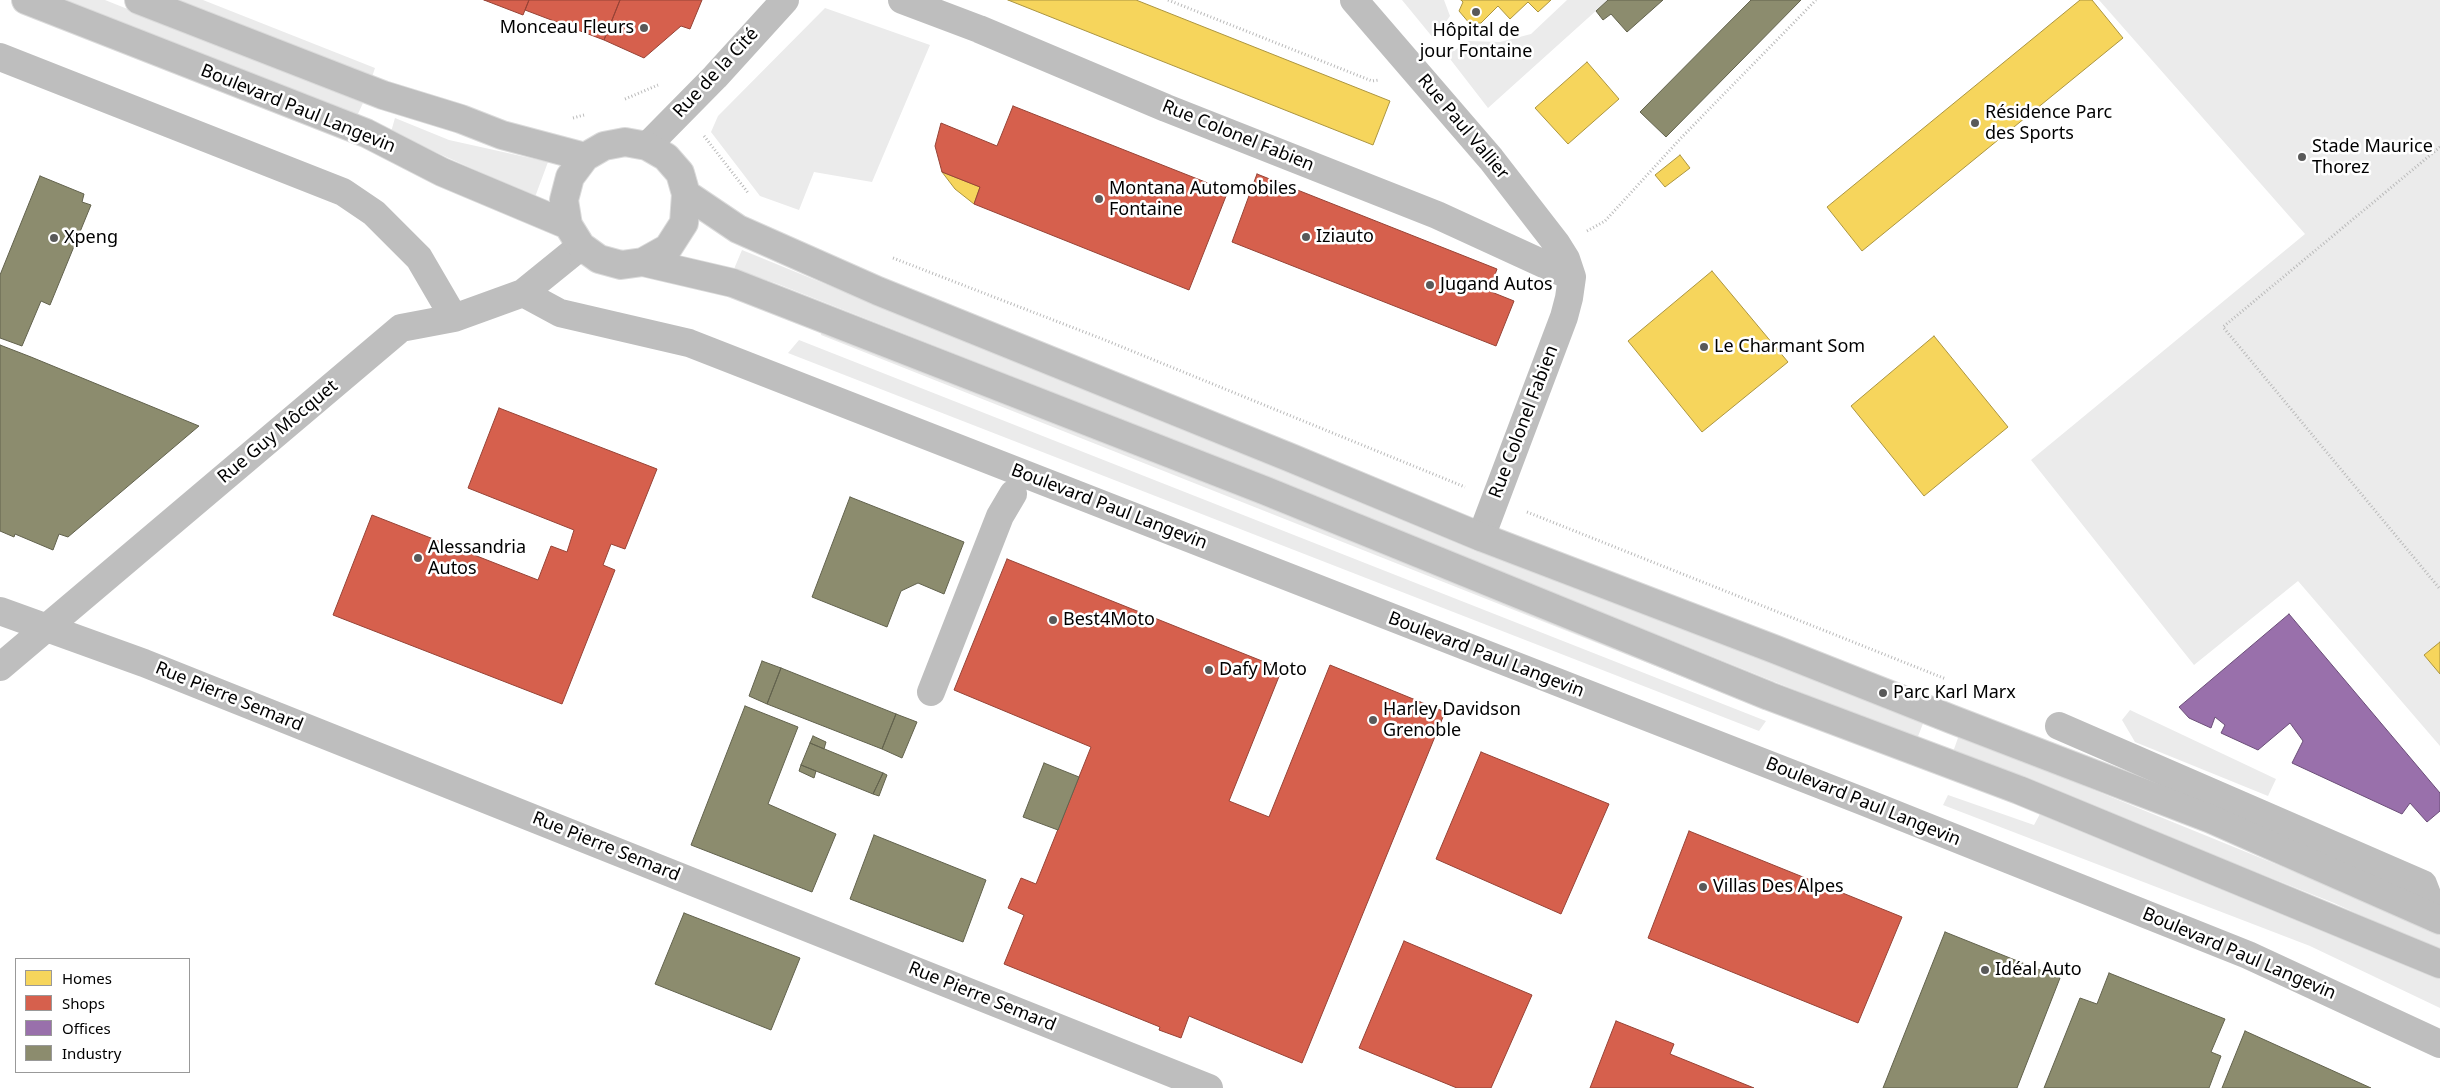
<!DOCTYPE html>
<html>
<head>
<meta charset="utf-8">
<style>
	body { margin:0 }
	#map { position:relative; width:2440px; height:1088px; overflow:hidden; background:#fff; font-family:"Noto Sans",sans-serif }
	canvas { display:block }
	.legend { position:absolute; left:15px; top:958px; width:175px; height:115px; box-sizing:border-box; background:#fff; border:1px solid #999; margin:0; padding:6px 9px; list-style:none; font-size:15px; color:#000 }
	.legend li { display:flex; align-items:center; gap:10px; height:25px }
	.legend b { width:25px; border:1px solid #999 }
</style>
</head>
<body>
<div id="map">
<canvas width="2440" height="1088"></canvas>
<ul class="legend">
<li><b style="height:14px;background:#f6d55c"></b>Homes</li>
<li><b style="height:14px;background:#d6604d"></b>Shops</li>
<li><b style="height:14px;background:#9970ab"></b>Offices</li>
<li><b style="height:14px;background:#8c8c6e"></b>Industry</li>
</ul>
</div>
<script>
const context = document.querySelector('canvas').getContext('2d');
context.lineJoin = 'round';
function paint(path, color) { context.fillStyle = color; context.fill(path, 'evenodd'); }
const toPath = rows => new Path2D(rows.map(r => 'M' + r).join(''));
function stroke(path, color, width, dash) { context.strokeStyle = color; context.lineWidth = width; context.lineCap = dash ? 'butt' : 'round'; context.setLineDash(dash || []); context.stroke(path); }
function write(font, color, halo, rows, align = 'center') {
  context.font = font + ' "Noto Sans",sans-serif'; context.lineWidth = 5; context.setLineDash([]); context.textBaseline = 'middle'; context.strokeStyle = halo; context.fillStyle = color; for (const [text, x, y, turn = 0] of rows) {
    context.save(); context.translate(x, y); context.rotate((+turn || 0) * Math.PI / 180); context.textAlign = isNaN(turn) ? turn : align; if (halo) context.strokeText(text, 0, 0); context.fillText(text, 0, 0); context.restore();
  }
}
const green = toPath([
	[64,0,105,0,363,103,357,116],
	[160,0,203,0,375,68,370,83],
	[1402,0,1444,0,1450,16,1434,39],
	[1567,0,1608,0,1488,108,1447,55,1469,41,1500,42,1531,34],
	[2099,0,2440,0,2440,746,2298,581,2194,665,2031,460,2305,234],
	[825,8,930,45,872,182,814,172,799,210,760,196,711,132,718,116],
	[395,118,449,140,548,162,535,197,391,132],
	[742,250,1170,425,1924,721,1917,739,1164,436,778,284,734,269],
	[822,327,1771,703,1766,710,821,335],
	[799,340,1766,721,1759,731,788,353],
	[2130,710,2276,779,2268,796,2135,742,2122,720],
	[1959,735,2440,931,2440,952,2334,903,1953,752],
	[1948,795,2034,825,2041,812,2440,974,2440,1008,2310,946,1943,805]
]);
const homes = toPath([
	[1008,0,1136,0,1390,101,1373,145,1008,0],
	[1461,0,1551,0,1538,12,1528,2,1510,19,1498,6,1481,23,1470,24,1459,11,1463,2,1461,0],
	[2080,0,2092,0,2123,38,1862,251,1827,207,2080,0],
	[1587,62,1619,99,1568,144,1535,108,1587,62],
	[1680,155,1690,168,1665,187,1655,175,1680,155],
	[942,172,980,187,974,204,955,189,942,172],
	[1712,271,1788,362,1702,432,1628,341,1712,271],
	[1934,336,2008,427,1924,496,1851,406,1934,336],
	[2440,642,2440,674,2424,655,2440,642]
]);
const shops = toPath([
	[484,0,529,0,523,15,484,0],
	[529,0,620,0,604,40,525,10,529,0],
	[620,0,702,0,690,29,681,26,644,58,604,40,620,0],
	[1013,106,1228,191,1189,290,974,204,980,187,942,172,935,146,941,123,997,146,1013,106],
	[1257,174,1497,269,1489,291,1514,301,1496,346,1232,242,1257,174],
	[499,408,657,469,625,549,611,544,603,565,615,570,562,704,333,615,372,515,538,580,551,546,567,552,574,530,468,488,499,408],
	[1007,559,1282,669,1229,801,1269,817,1330,665,1445,712,1302,1063,1189,1016,1181,1038,1159,1030,1160,1027,1004,964,1024,915,1008,908,1021,878,1036,884,1091,747,954,690,1007,559],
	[1481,752,1609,804,1561,914,1436,859,1481,752],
	[1689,831,1902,917,1858,1023,1648,938,1689,831],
	[1404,941,1532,995,1491,1088,1457,1088,1359,1048,1404,941],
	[1616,1021,1674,1044,1670,1054,1754,1088,1590,1088,1616,1021]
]);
const offices = toPath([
	[2289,614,2440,793,2440,811,2427,822,2410,803,2402,814,2292,763,2303,741,2290,723,2258,750,2221,733,2225,725,2215,717,2211,728,2189,718,2179,707,2289,614]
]);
const industry = toPath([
	[1608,0,1663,0,1627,32,1611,14,1603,20,1596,11,1608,0],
	[1751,0,1801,0,1666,137,1640,112,1751,0],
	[40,176,84,194,82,202,91,205,50,305,41,301,22,346,0,338,0,275,40,176],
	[0,345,31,357,199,426,68,537,59,534,53,550,15,534,14,537,0,531,0,345],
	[850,497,964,542,944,594,918,583,901,591,887,627,812,597,850,497],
	[762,661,781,668,767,704,749,696,762,661],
	[781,668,896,714,882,749,767,704,781,668],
	[745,706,798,727,768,804,836,834,812,892,691,845,745,706],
	[896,714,917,722,902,758,882,749,896,714],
	[813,736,826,742,824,749,810,743,813,736],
	[810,743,883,773,873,794,801,765,810,743],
	[1044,763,1079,777,1058,830,1023,817,1044,763],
	[801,765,816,771,814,778,799,771,801,765],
	[883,773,887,775,879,796,873,794,883,773],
	[874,835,986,880,963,942,850,899,874,835],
	[684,913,800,958,771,1030,655,984,684,913],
	[1945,932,2060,978,2017,1088,1883,1088,1945,932],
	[2109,973,2225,1019,2211,1052,2221,1056,2209,1088,2044,1088,2080,998,2097,1004,2109,973],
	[2245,1031,2371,1088,2222,1088,2245,1031]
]);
const path = toPath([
	[1168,0,1372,81,1379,80],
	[625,99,658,85],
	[573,118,584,115],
	[704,136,749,194],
	[2440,147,2223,327,2440,589],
	[1587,231,1605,221,1681,138,1816,0],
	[893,258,1105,340,1465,487],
	[1527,512,1946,679]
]);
const minor = toPath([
	[902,0,979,29,1166,108,1437,215,1572,277],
	[1354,0,1491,159,1556,243,1566,259,1572,277,1569,298,1564,317,1481,537],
	[0,57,343,192,374,213,419,258,454,318],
	[647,146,715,77,785,0],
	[523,293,560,313,689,343,1862,801,2248,955,2440,1044],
	[0,611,144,663,1209,1088],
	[0,667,401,328,454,318,523,293,581,246],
	[931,692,1000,516,1013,494],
	[2059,726,2423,884,2436,918]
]);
const major = toPath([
	[26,0,366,133,442,172,568,225],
	[139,0,383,95,461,119,502,135,585,157],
	[686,194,738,229,878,291,1291,458,1481,537,1774,649,1951,719,2211,819,2440,920],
	[643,262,668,248,684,223,686,194,680,173,666,157,647,146,625,142,604,146,585,157,570,177,564,200,568,225,581,246,599,259,621,265,643,262,733,283,1266,491,1769,696,2019,790,2440,964]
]);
const markers = [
	[1476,12,5,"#595959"],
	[644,28,5,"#595959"],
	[1975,123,5,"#595959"],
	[2302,157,5,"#595959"],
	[1099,199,5,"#595959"],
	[1306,237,5,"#595959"],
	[54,238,5,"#595959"],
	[1430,285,5,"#595959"],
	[1704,347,5,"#595959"],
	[418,558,5,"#595959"],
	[1053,620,5,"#595959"],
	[1209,670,5,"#595959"],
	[1883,693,5,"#595959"],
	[1373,720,5,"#595959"],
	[1703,887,5,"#595959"],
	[1985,970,5,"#595959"]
];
const poiNames = [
	["Monceau Fleurs",634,28,"right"],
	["Hôpital de",1476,31,"center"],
	["jour Fontaine",1476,52,"center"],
	["Résidence Parc",1985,113],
	["des Sports",1985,134],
	["Stade Maurice",2312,147],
	["Thorez",2312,168],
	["Montana Automobiles",1109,189],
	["Fontaine",1109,210],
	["Iziauto",1316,237],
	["Xpeng",64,238],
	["Jugand Autos",1440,285],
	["Le Charmant Som",1714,347],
	["Alessandria",428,548],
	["Autos",428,569],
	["Best4Moto",1063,620],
	["Dafy Moto",1219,670],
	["Parc Karl Marx",1893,693],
	["Harley Davidson",1383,710],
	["Grenoble",1383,731],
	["Villas Des Alpes",1713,887],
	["Idéal Auto",1995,970]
];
const streetNames = [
	["Rue de la Cité",716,73,-47],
	["Boulevard Paul Langevin",298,109,22],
	["Rue Paul Vallier",1463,127,50],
	["Rue Colonel Fabien",1238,136,22],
	["Rue Colonel Fabien",1524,422,-69],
	["Rue Guy Môcquet",278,432,-40],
	["Boulevard Paul Langevin",1109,507,21],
	["Boulevard Paul Langevin",1486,655,21],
	["Rue Pierre Semard",229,697,22],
	["Boulevard Paul Langevin",1863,802,22],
	["Rue Pierre Semard",606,847,22],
	["Boulevard Paul Langevin",2239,954,23],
	["Rue Pierre Semard",982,997,22]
];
paint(green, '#ebebeb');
paint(homes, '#f6d55c');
stroke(homes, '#ac9540', 1);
paint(shops, '#d6604d');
stroke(shops, '#964336', 1);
paint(offices, '#9970ab');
stroke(offices, '#6b4e78', 1);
paint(industry, '#8c8c6e');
stroke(industry, '#62624d', 1);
stroke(major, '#dbdbdb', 30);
stroke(path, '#b9b9b9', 3, [1, 2.5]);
stroke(minor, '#bebebe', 28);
stroke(major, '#bebebe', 28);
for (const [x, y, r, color] of markers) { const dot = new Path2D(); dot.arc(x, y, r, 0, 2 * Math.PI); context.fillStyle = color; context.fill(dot); stroke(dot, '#fff', 2); }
write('18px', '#000', '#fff', poiNames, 'left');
write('18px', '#000', '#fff', streetNames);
</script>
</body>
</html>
